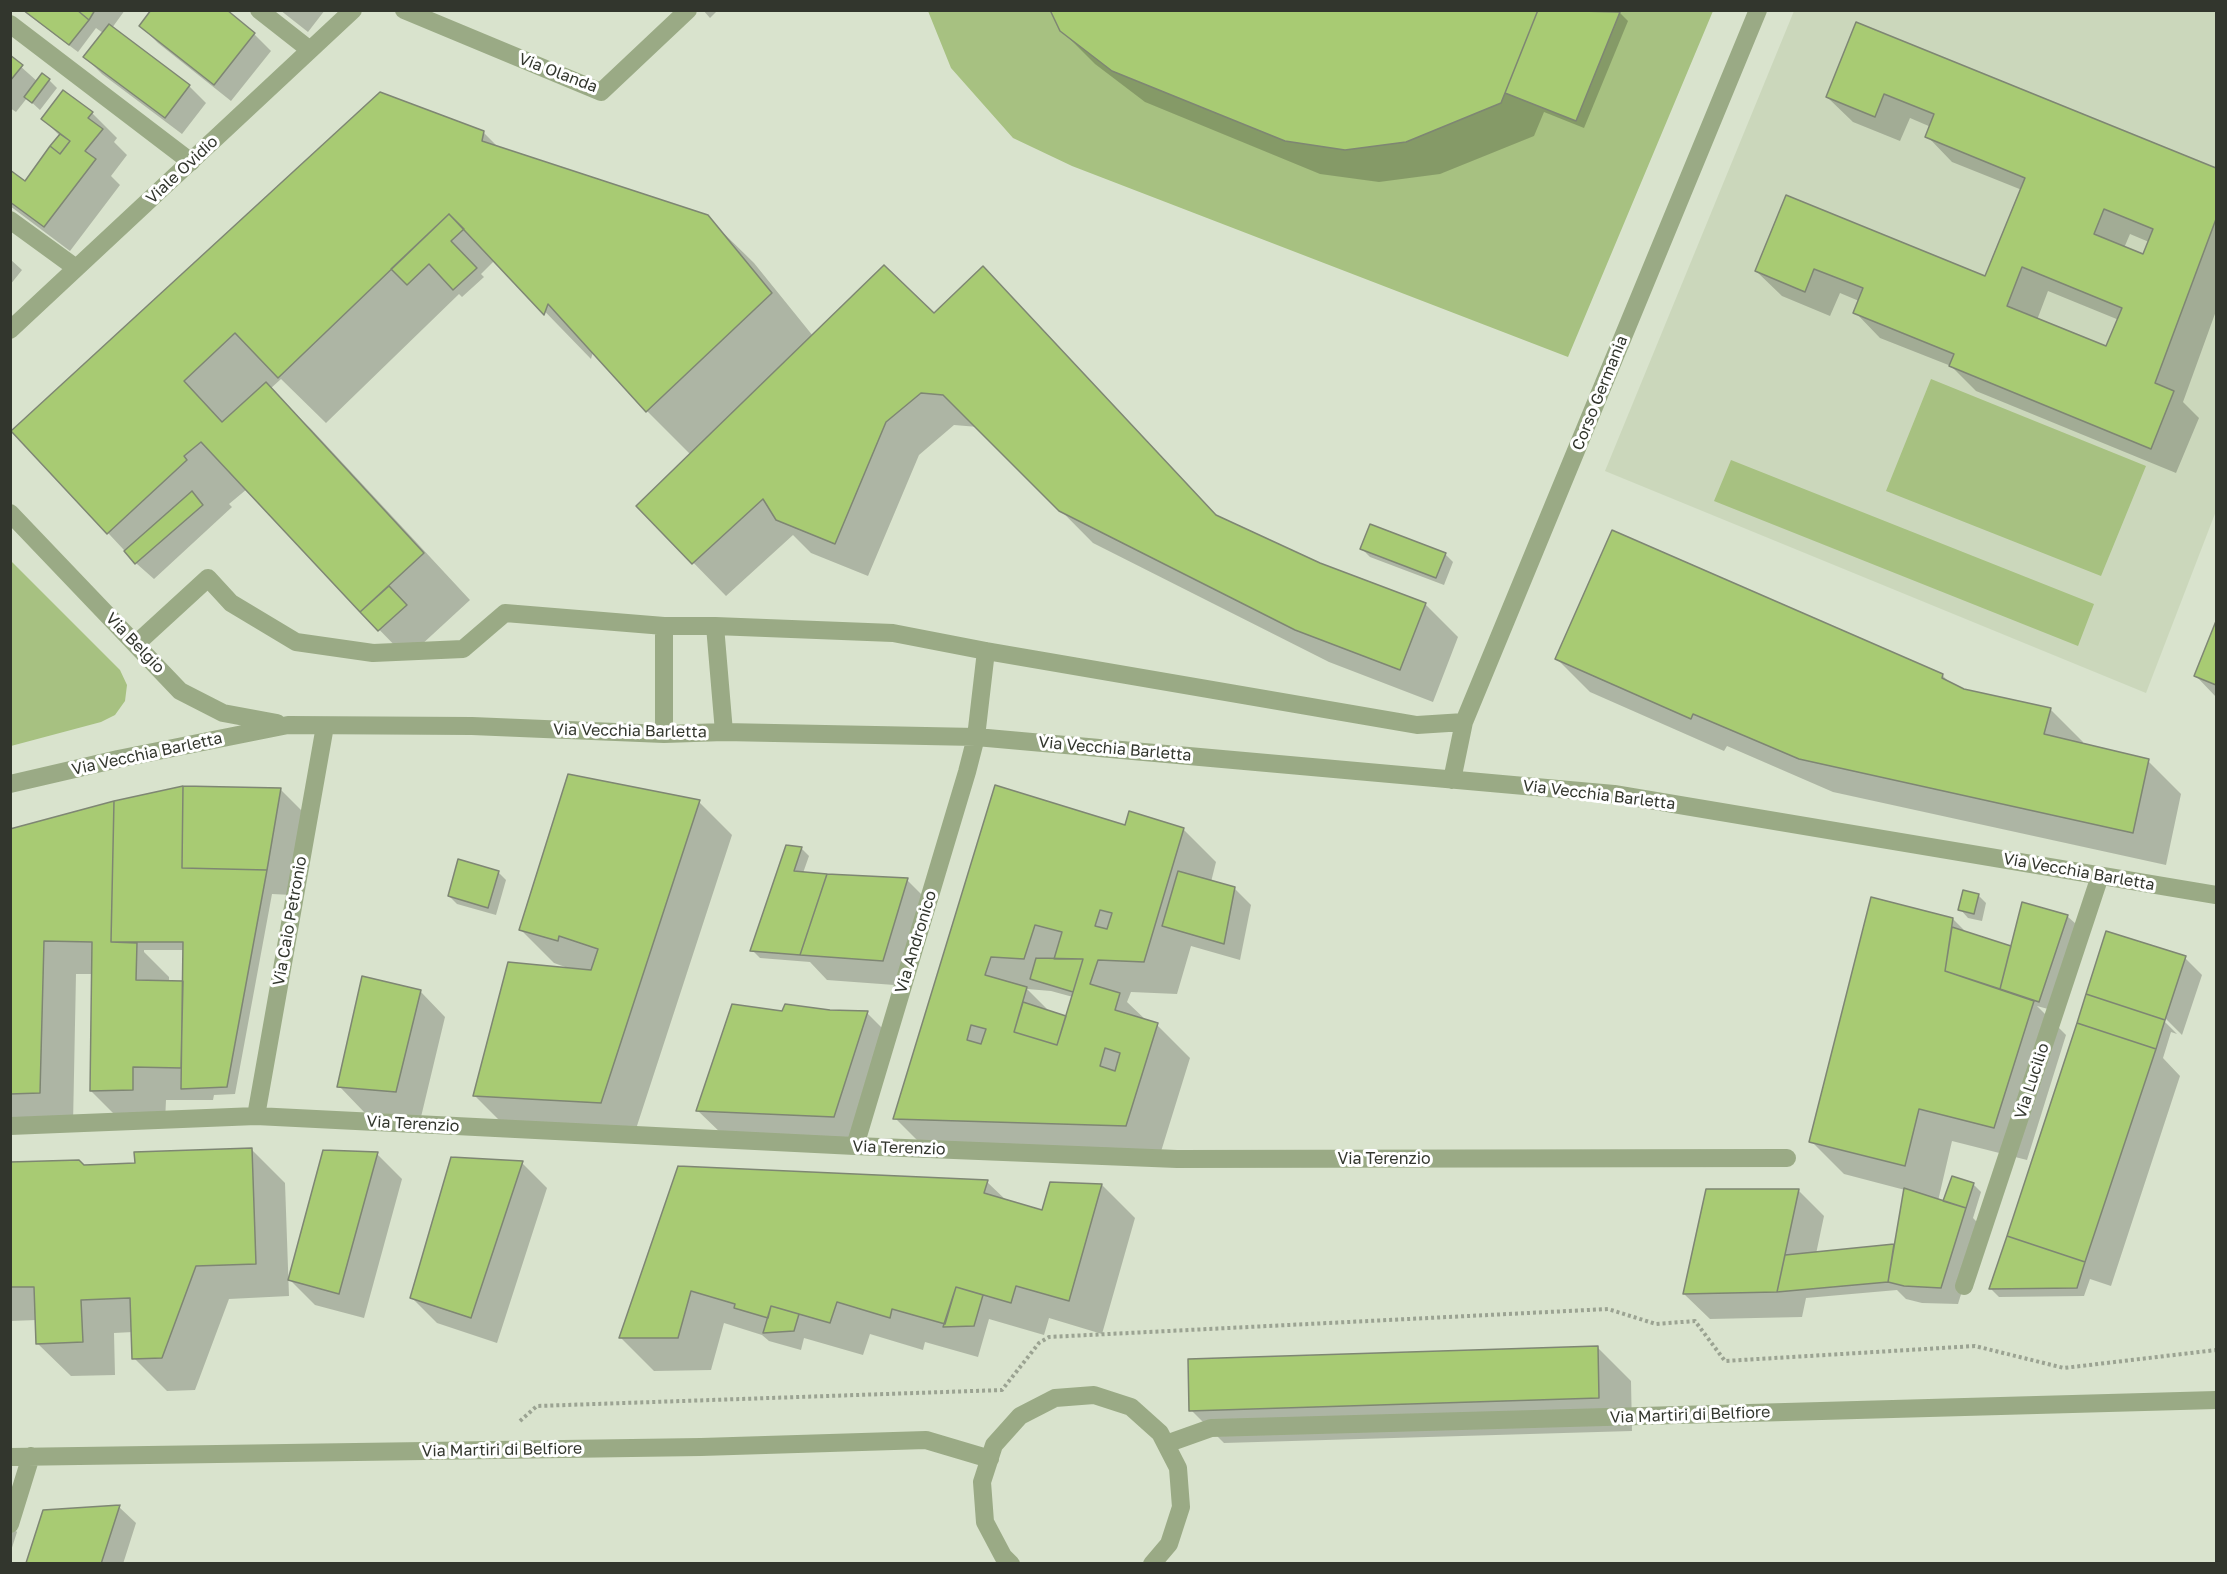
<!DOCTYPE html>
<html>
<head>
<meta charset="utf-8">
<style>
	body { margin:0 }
	#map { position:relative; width:2227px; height:1574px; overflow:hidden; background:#d9e3cd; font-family:"Golos Text",sans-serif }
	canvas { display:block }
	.frame { position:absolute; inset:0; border:12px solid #32362d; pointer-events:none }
</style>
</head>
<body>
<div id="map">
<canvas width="2227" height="1574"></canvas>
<div class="frame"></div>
</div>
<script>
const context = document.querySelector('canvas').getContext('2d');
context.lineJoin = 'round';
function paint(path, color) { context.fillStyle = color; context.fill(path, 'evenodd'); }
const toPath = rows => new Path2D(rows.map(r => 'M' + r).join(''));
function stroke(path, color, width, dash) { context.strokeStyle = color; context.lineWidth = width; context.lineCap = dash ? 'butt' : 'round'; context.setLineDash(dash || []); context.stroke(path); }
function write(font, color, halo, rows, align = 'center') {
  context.font = font + ' "Golos Text",sans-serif'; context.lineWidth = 6; context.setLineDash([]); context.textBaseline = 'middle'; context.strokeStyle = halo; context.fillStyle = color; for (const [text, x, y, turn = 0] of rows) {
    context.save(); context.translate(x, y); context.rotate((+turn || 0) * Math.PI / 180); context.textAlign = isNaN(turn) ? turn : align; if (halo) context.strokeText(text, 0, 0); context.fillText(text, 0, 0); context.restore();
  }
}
const built = toPath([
	[1794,11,2216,11,2216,511,2146,693,1605,471]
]);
const green = toPath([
	[928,11,1713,11,1568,357,1072,166,1013,138,951,68],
	[1931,379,2146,466,2101,576,1886,491],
	[1731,460,2094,604,2078,646,1714,501],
	[11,561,120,670,127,685,125,701,115,715,101,722,11,746]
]);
const shadow = toPath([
	[22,10,125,10,112,28,189,86,206,103,182,134,102,74,85,57,103,33,96,28,78,52],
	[280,10,325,10,308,32],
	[703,10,718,10,710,18],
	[1051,10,1612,10,1620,13,1628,21,1584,128,1544,112,1534,136,1440,174,1379,182,1320,174,1145,102,1095,64,1061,30],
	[1857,24,2216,170,2216,311,2183,402,2199,418,2176,473,1976,391,1951,366,1880,338,1855,312,1859,301,1840,293,1830,316,1782,296,1756,271,1787,197,1985,278,2022,190,1952,162,1927,136,1931,127,1910,118,1900,141,1853,122,1827,97],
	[2130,234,2149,242,2143,256,2124,248],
	[2048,291,2119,320,2107,348,2037,320],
	[141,26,254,34,271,51,231,101,158,43],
	[10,57,38,82,49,80,57,88,40,110,27,98,16,112,10,108],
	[92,113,117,138,114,142,127,155,111,176,120,185,70,251,10,206,10,172,25,183,60,136,43,119],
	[483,132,500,149,707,217,754,263,813,336,934,316,983,268,1219,518,1320,564,1425,604,1458,637,1433,702,1329,662,1093,543,978,427,954,425,919,455,868,576,811,553,793,535,726,596,638,506,691,455,647,411,593,352,591,359,495,260,481,274,484,277,462,297,459,294,326,423,281,379,270,389,312,430,470,600,407,658,361,611,247,489,229,504,232,507,154,579,137,564,14,432],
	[10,259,22,270,10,285],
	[1362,549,1445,554,1453,562,1444,585,1370,557],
	[2216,625,2216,697,2196,676],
	[1557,659,1943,676,1951,684,1963,691,2050,709,2083,742,2082,745,2148,761,2181,794,2166,865,1833,792,1727,746,1724,751,1590,692],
	[569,776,699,802,732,835,634,1135,508,1129,475,1096,571,969,554,963,521,930],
	[996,787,1126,827,1183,829,1216,862,1211,882,1234,888,1251,905,1240,960,1191,946,1177,994,1131,992,1127,1002,1148,1022,1157,1025,1190,1058,1159,1158,928,1151,895,1118],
	[1027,989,1051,991,1073,997,1067,1019,1050,1012],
	[280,789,305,814,292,895,272,894,235,1094,214,1095,213,1100,166,1100,165,1122,124,1124,91,1091,93,974,76,974,73,1125,10,1128,10,831],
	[144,950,185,950,184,982,169,982,169,977,144,952],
	[801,848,809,856,803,873,907,880,932,905,908,986,827,980,810,962,760,958,752,950],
	[498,872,506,880,496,915,457,904,449,896],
	[1978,895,1986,903,1982,921,1968,918,1960,909],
	[2067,916,2076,924,2048,1009,2037,1006,2066,1035,2027,1160,1952,1141,1938,1201,1948,1204,1973,1184,1981,1192,1973,1218,1982,1227,1958,1304,1922,1303,1906,1299,1897,1290,1806,1298,1802,1317,1710,1319,1684,1294,1707,1190,1799,1191,1824,1216,1816,1254,1893,1246,1895,1248,1905,1190,1844,1174,1811,1141,1953,919,1967,933,2012,948],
	[2185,958,2202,975,2182,1035,2160,1013,2158,1015,2177,1034,2171,1032,2163,1058,2180,1076,2111,1286,2090,1279,2084,1296,1999,1297,1991,1289,2078,1025],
	[420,991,445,1017,421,1117,364,1112,339,1086],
	[829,1012,867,1013,892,1038,859,1141,723,1135,697,1110,783,1013],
	[252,1150,285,1183,289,1296,229,1299,195,1390,167,1391,134,1358,133,1332,114,1333,115,1375,71,1376,37,1343,37,1320,10,1321,10,1164,84,1166,136,1164],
	[377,1154,402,1179,364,1318,315,1305,289,1279],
	[522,1163,547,1188,497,1343,437,1323,411,1297],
	[679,1168,987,1182,1007,1201,1043,1212,1052,1183,1102,1185,1135,1218,1102,1334,1049,1318,1044,1335,989,1319,978,1357,925,1342,923,1350,870,1334,863,1355,804,1338,801,1350,769,1341,762,1335,724,1323,711,1370,654,1371,621,1338],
	[1598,1348,1631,1381,1632,1431,1224,1443,1191,1410],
	[119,1507,136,1523,123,1564,28,1562],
	[10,1526,17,1532,10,1554]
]);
const building = toPath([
	[23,10,77,10,89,20,69,45,23,10],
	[77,10,95,10,89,20,77,10],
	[151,10,227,10,255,33,214,85,139,26,151,10],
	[1050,10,1538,10,1501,103,1406,142,1345,150,1285,141,1112,71,1060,31,1050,10],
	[1538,10,1620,12,1576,121,1505,93,1538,10],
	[1856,22,2216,168,2216,219,2155,383,2174,391,2151,449,1949,366,1954,354,1853,313,1863,288,1814,269,1805,292,1755,271,1786,195,1985,276,2025,178,1925,137,1934,114,1884,94,1875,117,1826,97,1856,22],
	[2104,209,2153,229,2143,254,2094,234,2104,209],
	[2022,267,2122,308,2106,346,2007,306,2022,267],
	[109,24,190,85,165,118,83,57,109,24],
	[10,55,23,65,10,81,10,55],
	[42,73,50,79,32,103,24,97,42,73],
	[63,90,93,112,88,118,103,129,85,151,96,159,44,227,10,202,10,170,25,181,50,146,60,154,70,141,41,119,63,90],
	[380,92,484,131,482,141,708,215,772,293,646,412,548,304,544,315,449,214,278,378,235,333,184,381,222,422,266,382,424,553,360,612,201,442,184,456,187,460,107,534,11,431,380,92],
	[60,134,70,141,60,154,50,146,60,134],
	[449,214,464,229,451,241,477,268,453,290,429,264,407,285,391,269,449,214],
	[884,265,934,313,983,266,1216,515,1320,563,1426,603,1400,670,1295,630,1059,511,943,395,921,393,886,422,835,544,776,520,763,499,692,564,636,506,884,265],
	[192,491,203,505,135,564,124,551,192,491],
	[1370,524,1446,553,1436,578,1360,549,1370,524],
	[1612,530,1943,674,1942,678,1964,689,2051,708,2044,734,2149,759,2133,833,1799,759,1693,714,1691,719,1555,659,1612,530],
	[389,586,407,605,378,631,360,612,389,586],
	[2216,621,2216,685,2194,676,2216,621],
	[568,774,700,800,601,1103,473,1096,508,962,591,970,598,949,559,936,558,941,519,930,568,774],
	[995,785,1125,825,1129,811,1184,828,1144,962,1098,960,1090,984,1120,993,1115,1010,1158,1023,1126,1126,893,1119,995,785],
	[1100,910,1112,913,1107,929,1095,926,1100,910],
	[1035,925,1062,932,1054,959,1083,959,1057,1045,1014,1032,1027,987,985,975,991,957,1024,959,1035,925],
	[971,1025,986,1029,981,1044,967,1040,971,1025],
	[1105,1048,1120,1053,1115,1071,1100,1066,1105,1048],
	[183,786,182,868,267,870,227,1087,181,1089,183,942,111,942,114,801,183,786],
	[183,786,281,788,267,870,182,868,183,786],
	[114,801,111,942,137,943,136,980,183,981,181,1068,133,1067,133,1090,90,1091,92,942,44,941,40,1093,10,1094,10,829,114,801],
	[786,845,802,847,794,871,827,874,800,955,750,951,786,845],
	[458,859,499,871,488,908,448,896,458,859],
	[1178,871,1235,887,1224,944,1162,926,1178,871],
	[827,874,908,878,883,961,800,955,827,874],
	[1963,890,1979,894,1974,914,1958,910,1963,890],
	[1871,897,1953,918,1945,971,2034,1001,1994,1128,1919,1109,1905,1166,1809,1142,1871,897],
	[2022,902,2068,915,2039,1002,2000,989,2022,902],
	[1952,927,2011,946,2000,989,1945,971,1952,927],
	[2106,931,2186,956,2165,1020,2086,994,2106,931],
	[1036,958,1083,959,1073,992,1030,979,1036,958],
	[362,976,421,990,396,1092,337,1087,362,976],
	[2086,994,2165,1020,2156,1049,2077,1023,2086,994],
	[1023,1002,1066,1016,1057,1045,1014,1032,1023,1002],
	[732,1004,782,1011,785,1004,830,1010,868,1011,834,1117,696,1111,732,1004],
	[2077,1023,2156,1049,2085,1262,2007,1236,2077,1023],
	[252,1148,256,1264,196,1266,162,1358,132,1359,130,1298,81,1300,83,1342,36,1344,34,1287,10,1287,10,1162,79,1160,84,1165,135,1163,134,1152,252,1148],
	[323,1150,378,1152,339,1294,288,1280,323,1150],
	[451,1157,523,1161,471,1318,410,1298,451,1157],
	[678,1166,988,1180,984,1193,1042,1210,1050,1182,1102,1184,1069,1301,1016,1286,1011,1303,956,1287,945,1324,892,1309,890,1318,837,1302,830,1323,771,1306,768,1318,734,1308,735,1304,691,1291,678,1338,619,1338,678,1166],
	[1952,1176,1974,1183,1966,1208,1943,1201,1952,1176],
	[1904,1188,1966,1208,1941,1288,1904,1286,1888,1282,1904,1188],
	[1706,1189,1799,1189,1777,1292,1683,1294,1706,1189],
	[2007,1236,2085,1262,2077,1288,1989,1289,2007,1236],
	[1894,1244,1888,1282,1777,1292,1785,1255,1894,1244],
	[956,1287,983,1295,974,1326,943,1327,956,1287],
	[771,1306,799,1314,794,1331,763,1333,771,1306],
	[1598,1346,1599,1398,1189,1411,1188,1359,1598,1346],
	[120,1505,101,1564,26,1563,43,1510,120,1505]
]);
const path = toPath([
	[520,1421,537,1406,1002,1390,1039,1343,1049,1337,1608,1309,1656,1324,1695,1321,1725,1361,1975,1346,2064,1368,2216,1350]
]);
const minor = toPath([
	[259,10,310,50],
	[404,10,601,92,688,10],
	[10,24,191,162],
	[10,220,76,268],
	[10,330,353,10],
	[10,513,180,691,223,713,277,723],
	[715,626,724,732],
	[136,644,208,578,231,603,296,642,373,653,463,649,505,613,664,626,715,626,893,633,986,651,1417,725,1464,722],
	[664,734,664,626],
	[1452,780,1464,722,1758,10],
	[10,784,118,759,288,725,472,726,664,734,724,732,976,737,1614,794,2216,895],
	[256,1116,325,726],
	[10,1126,256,1116,855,1146,1177,1159,1787,1158],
	[855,1146,967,772,976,737,986,651],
	[1964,1286,2100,876],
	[1166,1444,1211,1428,2216,1400],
	[10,1457,701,1447,926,1440,990,1459],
	[10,1524,31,1456],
	[1011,1564,1003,1556,985,1522,982,1482,994,1445,1020,1416,1055,1398,1094,1395,1131,1407,1160,1433,1178,1468,1181,1507,1169,1544,1152,1564]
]);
const streetNames = [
	["Via Olanda",558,73,21],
	["Viale Ovidio",182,170,-43],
	["Corso Germania",1600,393,-68],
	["Via Belgio",135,643,46],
	["Via Vecchia Barletta",630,731,1],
	["Via Vecchia Barletta",1115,749,5],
	["Via Vecchia Barletta",147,754,-12],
	["Via Vecchia Barletta",1599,795,7],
	["Via Vecchia Barletta",2079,872,10],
	["Via Caio Petronio",290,921,-80],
	["Via Andronico",916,942,-73],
	["Via Lucilio",2032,1081,-72],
	["Via Terenzio",413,1124,3],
	["Via Terenzio",899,1148,2],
	["Via Terenzio",1384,1159],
	["Via Martiri di Belfiore",1690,1415,-2],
	["Via Martiri di Belfiore",502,1450,-1]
];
paint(built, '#cbd7bb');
paint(green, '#a7c181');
paint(shadow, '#0003');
paint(building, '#a8cb73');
stroke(building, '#7e8673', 1.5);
stroke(path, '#9ba392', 4, [3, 3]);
stroke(minor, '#9aaa85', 18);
write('16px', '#32362d', '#fff', streetNames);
</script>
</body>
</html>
